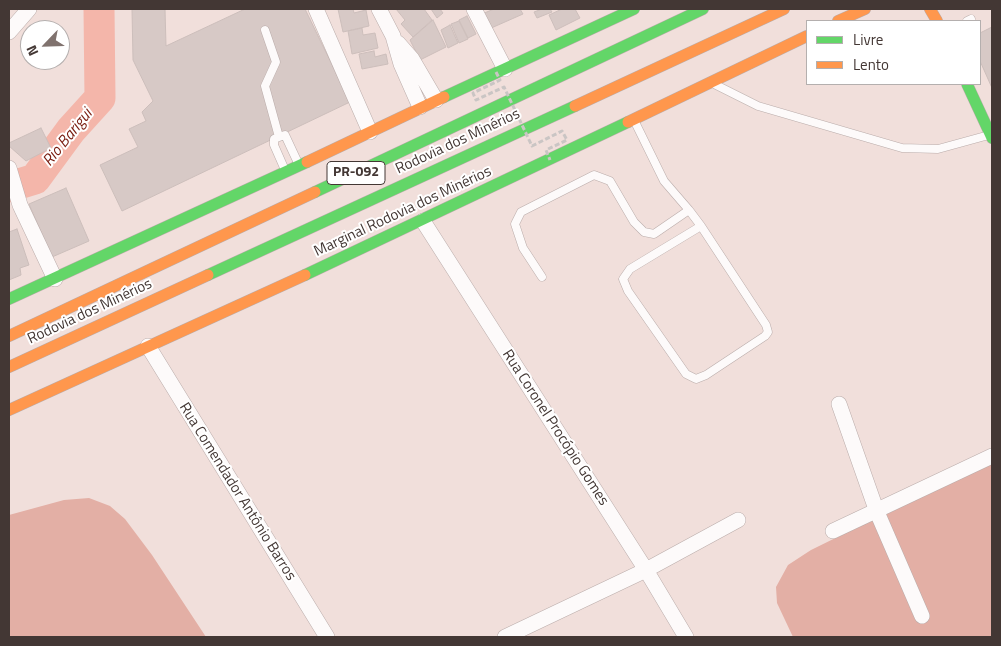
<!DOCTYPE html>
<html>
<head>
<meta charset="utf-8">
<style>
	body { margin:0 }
	#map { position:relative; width:1001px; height:646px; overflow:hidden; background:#f1dfdb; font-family:"Titillium Web",sans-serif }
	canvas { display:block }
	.frame { position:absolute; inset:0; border:10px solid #433734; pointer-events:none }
	.legend { position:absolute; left:806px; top:20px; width:175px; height:65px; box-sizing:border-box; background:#fff; border:1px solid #b4afae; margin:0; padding:6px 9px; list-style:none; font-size:15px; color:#433734 }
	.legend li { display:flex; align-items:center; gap:10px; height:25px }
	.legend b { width:25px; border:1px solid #b4afae }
	.north { position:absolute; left:20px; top:20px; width:50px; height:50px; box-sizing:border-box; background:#fff; border:1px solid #b4afae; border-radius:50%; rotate:246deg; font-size:14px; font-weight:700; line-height:20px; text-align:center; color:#433734 }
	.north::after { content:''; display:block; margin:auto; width:18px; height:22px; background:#80726e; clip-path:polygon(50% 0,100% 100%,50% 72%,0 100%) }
</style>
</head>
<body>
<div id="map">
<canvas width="1001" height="646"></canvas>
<div class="frame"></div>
<ul class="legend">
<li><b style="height:6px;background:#63d668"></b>Livre</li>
<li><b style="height:6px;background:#ff974d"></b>Lento</li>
</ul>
<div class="north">N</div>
</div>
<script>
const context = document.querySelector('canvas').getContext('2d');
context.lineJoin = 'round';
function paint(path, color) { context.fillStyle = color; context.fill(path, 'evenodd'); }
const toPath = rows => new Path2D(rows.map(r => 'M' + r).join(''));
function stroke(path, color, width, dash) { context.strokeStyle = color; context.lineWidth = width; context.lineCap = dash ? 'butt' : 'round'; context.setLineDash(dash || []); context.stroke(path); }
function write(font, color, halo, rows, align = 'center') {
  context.font = font + ' "Titillium Web",sans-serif'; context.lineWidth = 4; context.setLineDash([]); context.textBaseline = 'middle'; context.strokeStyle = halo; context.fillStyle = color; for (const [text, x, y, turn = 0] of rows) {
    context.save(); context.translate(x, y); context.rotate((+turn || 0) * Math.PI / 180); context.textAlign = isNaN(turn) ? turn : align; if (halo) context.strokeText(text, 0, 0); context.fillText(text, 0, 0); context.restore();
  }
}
const forest = toPath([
	[992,461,992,637,793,637,777,603,776,587,788,565,811,550],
	[89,498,110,506,125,519,152,555,206,637,9,637,9,515,64,500]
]);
const river = toPath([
	[9,187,35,179,71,130,100,98,99,9]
]);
const building = toPath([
	[132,9,165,9,166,46,245,9,305,9,350,102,122,211,100,165,138,147,129,129,146,121,142,112,153,101,133,60,132,9],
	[338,9,353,9,354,13,366,10,369,26,343,32,338,9],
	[396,9,424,9,432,20,413,37,401,24,405,20,396,9],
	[431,9,440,9,443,13,437,18,431,9],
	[494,9,520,9,523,14,489,29,482,14,494,9],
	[542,9,550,9,552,12,537,18,534,12,542,9],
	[562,9,575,9,580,18,556,30,549,15,562,9],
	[467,16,476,34,468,38,459,20,467,16],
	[433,20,446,47,420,60,410,40,433,20],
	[459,21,468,39,459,43,451,24,459,21],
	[450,25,458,43,448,48,441,30,450,25],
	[992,27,992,88,980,61,980,33,992,27],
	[362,28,363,35,375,33,378,48,352,54,348,31,362,28],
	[374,51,375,57,386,54,388,64,362,69,359,54,374,51],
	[41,128,51,148,26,161,9,146,9,143,41,128],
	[66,188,89,241,52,257,29,204,66,188],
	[17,229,29,265,20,268,21,275,9,280,9,232,17,229]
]);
const lane = toPath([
	[967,21,971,19],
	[265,30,276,62,265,86,279,137],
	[716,85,758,106,902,148,938,149,989,135],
	[285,170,274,145,274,139,279,137,285,135,299,165],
	[689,210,701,226,630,269,623,279,628,291,686,374,696,379,706,375,765,336,768,332,766,325,701,226],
	[542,277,523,248,515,224,521,212,594,175,610,181,634,222,644,232,654,234,689,210,664,181,634,120]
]);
const street = toPath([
	[316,9,370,132],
	[379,9,393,36,401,64,420,107],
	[474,9,505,69],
	[9,32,29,9],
	[398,43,412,59,436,100],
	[9,168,20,205,55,279],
	[423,221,646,570,686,637],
	[148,346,327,637],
	[839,404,877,512,922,616],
	[833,531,992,456],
	[505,637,646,570,738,520]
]);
const fast = toPath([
	[967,84,992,138],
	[444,97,634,9],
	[315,192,703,9],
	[208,275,575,106],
	[305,275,628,122],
	[9,299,307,162]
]);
const slow = toPath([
	[930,9,937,21],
	[838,21,865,9],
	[575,106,784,9],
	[628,122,807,36],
	[307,162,444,97],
	[9,336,315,192],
	[9,367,208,275],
	[9,410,305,275]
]);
const pathBridge = toPath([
	[496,72,500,80,473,93,476,100,504,87,532,146,562,131,567,140,546,150,550,160]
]);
const shields = [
	[356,173,58]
];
const shieldNames = [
	["PR-092",356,173]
];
const streetNames = [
	["Rodovia dos Minérios",458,142,-25],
	["Marginal Rodovia dos Minérios",403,212,-25],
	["Rodovia dos Minérios",90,312,-25],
	["Rua Coronel Procópio Gomes",555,428,57],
	["Rua Comendador Antônio Barros",237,492,58]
];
const waterNames = [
	["Rio Barigui",68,138,-51]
];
paint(forest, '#e3afa5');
stroke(river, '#f4b6aa', 31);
paint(building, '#d7c9c6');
stroke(building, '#ccbebb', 1);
stroke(lane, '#baacaa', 9);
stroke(street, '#baacaa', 16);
stroke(fast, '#baacaa', 12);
stroke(slow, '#baacaa', 12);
stroke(lane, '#fdfafa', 8);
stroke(street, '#fdfafa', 15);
stroke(fast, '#63d668', 11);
stroke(slow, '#ff974d', 11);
stroke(pathBridge, '#cac5c4', 3, [5, 2.5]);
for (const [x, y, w] of shields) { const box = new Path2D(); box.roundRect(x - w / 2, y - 11.5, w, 23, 4); context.fillStyle = '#fff'; context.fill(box); stroke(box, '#433734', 1); }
write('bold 14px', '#433734', null, shieldNames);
write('15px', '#433734', '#fff', streetNames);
write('italic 16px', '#791c0f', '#fff', waterNames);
</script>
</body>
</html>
